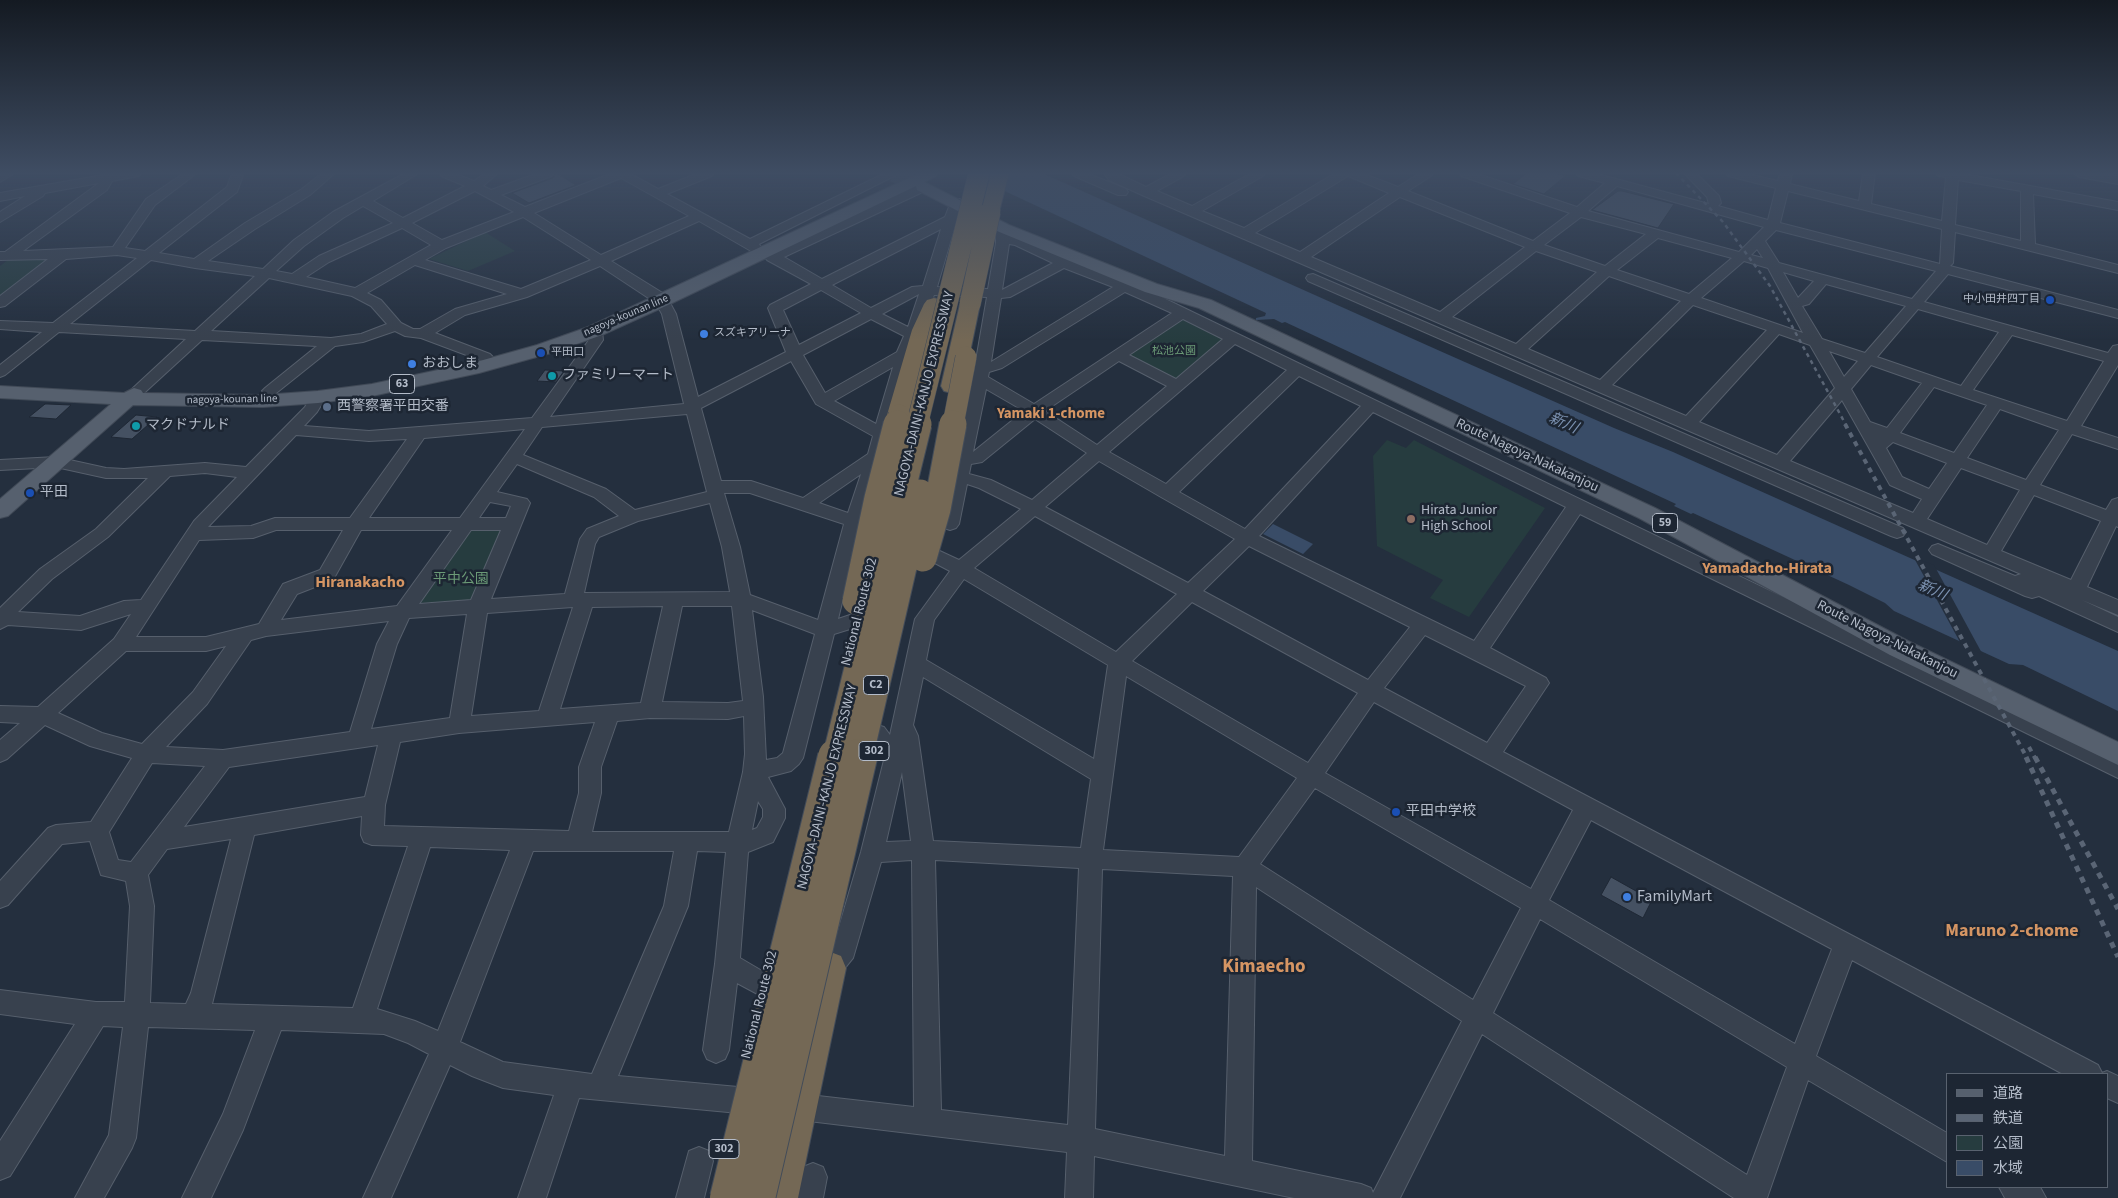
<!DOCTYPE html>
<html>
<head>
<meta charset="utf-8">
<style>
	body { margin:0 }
	#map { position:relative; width:2118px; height:1198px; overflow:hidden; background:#242f3e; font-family:"Source Sans 3","Noto Sans JP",sans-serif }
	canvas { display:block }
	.legend { position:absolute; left:1946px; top:1073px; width:162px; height:115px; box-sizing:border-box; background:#1d2633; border:1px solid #59626f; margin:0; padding:6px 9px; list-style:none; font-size:15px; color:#b4bcc9 }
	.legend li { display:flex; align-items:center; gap:10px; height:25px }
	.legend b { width:25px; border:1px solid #59626f }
</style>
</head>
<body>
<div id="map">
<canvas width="2118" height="1198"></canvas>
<ul class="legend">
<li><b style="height:6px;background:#56606e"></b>道路</li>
<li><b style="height:6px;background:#5a6575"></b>鉄道</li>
<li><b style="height:14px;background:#263c3f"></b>公園</li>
<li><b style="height:14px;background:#394c67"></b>水域</li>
</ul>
</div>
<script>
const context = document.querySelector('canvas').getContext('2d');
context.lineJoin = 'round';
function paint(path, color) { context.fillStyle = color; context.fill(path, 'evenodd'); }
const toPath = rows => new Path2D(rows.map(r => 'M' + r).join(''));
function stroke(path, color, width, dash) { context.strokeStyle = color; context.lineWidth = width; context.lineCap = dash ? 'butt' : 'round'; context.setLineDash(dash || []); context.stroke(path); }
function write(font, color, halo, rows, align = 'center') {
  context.font = font + ' "Source Sans 3","Noto Sans JP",sans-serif'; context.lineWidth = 5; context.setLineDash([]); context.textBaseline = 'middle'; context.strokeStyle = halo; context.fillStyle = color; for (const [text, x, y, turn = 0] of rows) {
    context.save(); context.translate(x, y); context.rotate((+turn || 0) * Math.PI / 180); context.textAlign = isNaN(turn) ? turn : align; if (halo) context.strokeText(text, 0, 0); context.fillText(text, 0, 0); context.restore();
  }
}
const green = toPath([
	[485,232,515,251,468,271,429,259],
	[51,257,0,299,0,266,8,260],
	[1181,319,1224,340,1176,379,1129,355],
	[1387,440,1406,448,1414,440,1545,508,1469,617,1430,598,1443,580,1377,546,1373,456],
	[505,527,476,600,418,603,471,528]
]);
const water = toPath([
	[966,173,1042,173,1440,351,1614,428,1673,452,2118,651,2118,711,2023,665,2009,664,1894,611,1885,603,1849,585,1693,513,1691,514,1674,506,1676,504,1285,322,1282,323,1274,319,1256,320,1256,318,1265,316,1266,313],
	[1273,524,1313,544,1303,554,1263,534]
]);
const pier = toPath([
	[1914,558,1934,565,1983,655,1961,644]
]);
const building = toPath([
	[556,173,576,185,529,203,512,193,553,178,556,173],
	[1527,173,1555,173,1565,176,1544,194,1513,184,1527,173],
	[1618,191,1622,191,1674,204,1658,228,1592,210,1618,191],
	[545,370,564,371,556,382,537,381,545,370],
	[45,404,48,404,71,405,56,419,29,417,45,404],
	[136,415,157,417,132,439,111,437,136,415],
	[1611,877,1652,900,1643,918,1601,895,1611,877]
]);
const majorTunnel = toPath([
	[894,173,923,187]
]);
const minor = toPath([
	[0,173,15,173,0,182,0,173],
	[104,173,141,173,139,176,112,181,107,190,23,251,113,247,146,199,184,173,197,173,155,205,125,248,145,251,227,187,232,173,244,173,237,192,159,253,194,259,245,223,302,189,322,173,335,173,310,195,255,229,208,261,263,269,294,240,333,212,405,173,419,173,373,201,403,218,465,186,441,176,439,173,454,173,474,181,485,173,498,173,483,186,491,190,538,173,554,173,552,176,501,195,525,207,612,173,629,173,658,189,698,173,714,173,712,176,667,194,750,239,885,173,900,173,759,244,762,249,766,248,774,251,919,184,927,184,929,187,927,190,784,257,822,279,945,217,952,199,960,199,962,202,937,287,988,289,996,243,996,229,998,226,1008,226,1010,236,1023,238,1068,260,1151,292,2118,759,2118,778,1580,514,1490,648,1546,678,1549,683,1503,752,2098,1065,2102,1073,2107,1071,2118,1076,2118,1103,2107,1098,2107,1074,2063,1074,1852,960,1816,1056,1947,1133,1947,1162,1808,1080,1767,1198,1734,1198,1482,1034,1400,1198,1294,1198,1094,1156,1093,1198,1065,1198,1067,1152,792,1119,783,1115,779,1106,783,1097,792,1093,914,1107,912,860,881,862,853,958,836,979,827,983,818,979,815,971,818,963,834,944,861,852,884,760,867,733,870,727,877,725,884,727,890,735,915,619,950,571,910,550,907,546,910,542,916,540,959,560,1021,509,979,488,967,484,959,524,956,528,950,530,944,528,941,524,972,381,967,376,974,372,987,297,934,295,920,333,924,337,922,340,917,341,911,355,880,468,863,518,888,526,891,530,888,534,882,536,860,529,838,619,859,612,866,614,869,619,866,624,834,634,803,758,799,764,791,771,768,777,785,809,785,818,773,842,748,852,740,958,774,978,777,986,774,994,765,998,737,983,729,1050,725,1059,716,1063,707,1059,703,1050,715,964,726,852,697,851,688,906,618,1076,760,1089,769,1093,773,1102,769,1111,760,1115,579,1098,546,1198,518,1198,554,1095,503,1088,472,1076,450,1065,391,1198,363,1198,429,1054,408,1043,384,1034,281,1030,243,1130,211,1198,182,1198,223,1114,255,1030,148,1027,136,1138,132,1148,104,1198,75,1198,109,1135,123,1027,103,1026,10,1176,0,1180,0,1141,75,1024,0,1014,0,990,96,1002,125,1002,130,906,126,881,101,875,90,841,62,844,8,905,0,908,0,881,48,828,56,825,91,822,132,758,90,746,45,725,7,759,0,762,0,740,20,723,0,722,0,706,38,707,114,639,131,614,81,630,8,625,0,629,0,608,40,569,96,529,148,478,106,478,56,467,0,470,0,460,56,457,106,468,124,469,205,463,246,467,305,407,312,394,318,392,324,394,326,397,317,412,304,426,369,431,532,418,589,340,588,331,590,328,595,327,600,328,602,331,603,340,550,417,684,404,662,314,656,303,600,266,527,297,465,315,435,333,490,354,493,357,490,360,485,362,421,338,405,336,395,331,363,342,335,346,275,394,270,396,265,394,262,391,265,388,317,346,202,340,143,394,138,396,133,394,130,391,133,388,186,339,59,332,5,375,0,377,0,365,42,332,0,329,0,321,53,323,137,258,117,255,66,259,5,306,0,307,0,296,48,259,0,260,0,252,5,252,99,183,45,193,43,196,0,222,0,212,25,196,0,201,0,193,103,175,104,173],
	[621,178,689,216,601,255,534,213,621,178],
	[475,191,514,212,442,240,412,223,475,191],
	[363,206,393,223,319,256,292,274,276,271,304,246,343,218,363,206],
	[523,217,591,260,521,289,425,260,446,248,523,217],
	[699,221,751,251,760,251,767,260,811,284,770,305,768,308,786,352,698,397,676,314,669,301,661,292,611,261,699,221],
	[402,228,431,245,355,288,306,277,329,262,402,228],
	[941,229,923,286,912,287,871,308,832,285,941,229],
	[1009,244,1015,245,1053,263,1002,290,1009,244],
	[151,260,195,268,255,276,195,331,70,324,151,260],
	[415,265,507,294,455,309,420,329,413,329,401,323,381,300,367,293,415,265],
	[1064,268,1113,287,991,362,1001,298,1010,297,1064,268],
	[269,278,352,296,371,306,387,324,361,334,331,338,211,331,269,278],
	[821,290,861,313,799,345,783,310,821,290],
	[1125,292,1172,313,1034,404,988,377,989,372,1002,368,1125,292],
	[919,294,908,327,882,314,919,294],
	[871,319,904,336,897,352,825,393,803,355,871,319],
	[1183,319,1223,339,1176,379,1129,355,1183,319],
	[1235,344,1287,370,1166,484,1109,452,1235,344],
	[791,361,816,404,873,436,868,454,803,498,751,481,721,481,701,408,791,361],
	[1119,361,1167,386,1097,445,1045,411,1119,361],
	[893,367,876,424,834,401,893,367],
	[1299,376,1361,406,1245,529,1179,492,1299,376],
	[986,389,1024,411,973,452,986,389],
	[1373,412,1566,507,1474,641,1259,536,1373,412],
	[687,414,707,492,635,510,606,489,523,455,542,427,687,414],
	[1035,419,1087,453,1032,500,991,480,969,474,971,464,982,462,1035,419],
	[525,429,460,518,369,518,424,438,525,429],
	[296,435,369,441,407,439,350,518,275,518,251,526,208,527,296,435],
	[1099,461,1161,497,1235,539,1188,583,1045,507,1099,461],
	[517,464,594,497,619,516,587,529,580,539,565,594,491,599,530,503,527,499,497,492,517,464],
	[205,473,237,477,194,521,141,600,124,601,80,616,18,612,52,579,108,537,170,476,205,473],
	[861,474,848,513,819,503,861,474],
	[724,493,750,493,844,524,818,620,750,595,740,547,724,493],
	[490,502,511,506,506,518,479,518,490,502],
	[710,503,722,547,730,592,584,593,595,544,599,537,638,521,710,503],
	[1035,516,1177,594,1116,652,974,568,1035,516],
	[276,530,343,530,320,570,283,584,259,624,206,637,136,637,199,540,253,538,276,530],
	[361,530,452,530,397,606,281,620,297,594,333,580,361,530],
	[471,530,501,530,471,600,419,604,471,530],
	[1249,546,1410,627,1368,680,1203,591,1249,546],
	[964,579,1108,665,1094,759,926,660,934,620,964,579],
	[1192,602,1358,693,1308,763,1132,661,1192,602],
	[663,606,641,703,560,709,592,607,663,606],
	[682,606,732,606,743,701,728,703,662,702,682,606],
	[573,607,539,711,471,716,487,613,573,607],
	[752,610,815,634,783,753,777,758,766,760,763,697,752,610],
	[467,614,450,718,371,729,397,644,409,618,467,614],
	[389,621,377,644,350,732,223,750,166,747,207,704,251,640,266,636,389,621],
	[1425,635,1526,686,1487,743,1384,688,1425,635],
	[226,646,193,692,142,744,102,733,58,713,126,651,206,651,226,646],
	[1126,676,1297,778,1239,857,1103,850,1126,676],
	[923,677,1091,779,1081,848,933,841,918,736,913,725,923,677],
	[1374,702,1573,810,1531,889,1325,773,1374,702],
	[744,716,745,754,743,772,729,832,592,832,601,793,601,767,617,721,650,718,728,719,744,716],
	[595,722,579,767,579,793,569,831,384,826,385,805,400,742,459,733,595,722],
	[378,745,365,797,184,827,229,767,378,745],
	[152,763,205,766,131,862,118,860,109,832,152,763],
	[902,772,911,841,886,842,902,772],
	[1315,788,1521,908,1473,1000,1260,864,1315,788],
	[758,801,763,809,763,817,757,828,752,830,758,801],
	[362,816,361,835,364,842,372,845,408,846,353,1008,212,1004,254,835,362,816],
	[1591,820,1832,949,1795,1044,1549,900,1591,820],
	[231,839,191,993,186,1004,150,1003,154,906,148,875,167,849,231,839],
	[430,847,510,850,438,1031,415,1021,377,1009,430,847],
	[533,851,674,851,664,906,592,1074,503,1062,460,1042,533,851],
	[935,860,1079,868,1068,1125,941,1110,935,860],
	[1102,869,1233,876,1225,1156,1095,1129,1102,869],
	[1256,887,1462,1021,1373,1193,1371,1188,1361,1184,1252,1161,1256,887],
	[1540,919,1787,1067,1747,1175,1493,1013,1540,919],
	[1072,173,1087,173,1126,189,1128,192,1126,195,1118,195,1074,176,1072,173],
	[1105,173,1117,173,1146,187,1172,173,1186,173,1184,176,1157,191,1192,206,1251,173,1265,173,1263,176,1202,211,1244,228,1335,173,1362,173,1398,187,1420,173,1433,173,1431,176,1408,191,1533,241,1570,213,1461,176,1459,173,1475,173,1577,207,1605,183,1578,176,1576,173,1594,173,1709,204,1707,197,1684,173,1696,173,1719,196,1721,203,1718,206,1768,220,1776,188,1728,176,1726,173,1745,173,1778,181,1780,173,1792,173,1790,184,1859,201,1863,173,1875,173,1871,204,1942,221,1946,177,1938,176,1936,173,1959,173,2118,202,2118,210,2033,194,2035,244,2118,265,2118,273,1955,232,1953,263,1950,266,2118,310,2118,318,1948,274,1924,302,2108,353,2113,346,2118,345,2118,365,2081,426,2118,438,2118,449,2072,434,2040,485,2106,510,2112,500,2118,498,2118,527,2116,526,2087,587,2118,600,2118,615,2082,600,2118,617,2118,632,2039,596,2032,598,2025,596,1932,554,1929,550,1932,546,1938,544,2015,576,2021,574,1142,195,1109,180,1104,174,1105,173],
	[1348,176,1389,193,1300,252,1255,233,1348,176],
	[1958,180,2021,191,2021,241,1955,225,1958,180],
	[1617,186,1764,227,1739,252,1588,211,1617,186],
	[1788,191,1942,229,1940,264,1780,223,1788,191],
	[1400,197,1525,247,1440,312,1311,257,1400,197],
	[1581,217,1646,234,1605,266,1544,245,1581,217],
	[1776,230,1936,271,1912,299,1779,263,1765,241,1776,230],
	[1658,238,1732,258,1689,294,1617,270,1658,238],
	[1757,249,1763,258,1751,255,1757,249],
	[1536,251,1597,272,1516,344,1452,317,1536,251],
	[1744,261,1768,268,1803,333,1701,298,1744,261],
	[1783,272,1814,281,1798,298,1783,272],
	[1609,276,1681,301,1600,380,1528,349,1609,276],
	[1826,284,1906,306,1865,353,1822,339,1802,306,1809,304,1826,284],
	[1693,305,1767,330,1686,416,1612,385,1693,305],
	[1918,309,1999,332,1961,386,1877,357,1918,309],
	[1779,334,1810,345,1835,388,1777,455,1699,422,1779,334],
	[2012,335,2104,361,2067,421,1973,390,2012,335],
	[1829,351,1858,361,1844,377,1829,351],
	[1871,365,1922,383,1887,428,1870,422,1851,389,1871,365],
	[1934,387,1987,405,1954,453,1900,433,1934,387],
	[1842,400,1890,485,1922,499,1913,513,1790,461,1842,400],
	[2000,409,2059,430,2026,480,1967,458,2000,409],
	[1893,442,1947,463,1929,489,1902,477,1886,448,1893,442],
	[1961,468,2020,490,1987,545,1927,519,1961,468],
	[2034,495,2101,521,2071,580,2001,551,2034,495],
	[2073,173,2097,173,2118,176,2118,184,2079,177,2073,173],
	[1313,274,1903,528,1906,532,1903,536,1897,538,1891,536,1308,281,1306,278,1308,275,1313,274],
	[699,1147,709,1151,713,1161,704,1198,676,1198,689,1151,699,1147],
	[813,1163,823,1167,827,1177,823,1198,795,1198,803,1167,813,1163],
	[1999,1187,2040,1187,2046,1198,2005,1198,1999,1187]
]);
const major = toPath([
	[920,173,938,173,936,176,924,182,1009,225,1157,284,1211,300,1655,508,1908,641,2118,742,2118,765,1890,655,1639,518,1199,308,1145,292,997,231,917,190,916,186,668,305,602,335,551,353,479,373,372,396,318,403,263,407,133,405,8,516,0,518,0,499,111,404,0,398,0,386,124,393,134,388,141,390,143,393,263,395,318,391,372,384,476,362,537,345,588,327,920,173]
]);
const highway = toPath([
	[991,173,1009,173,999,212,997,216,990,218,983,216,981,212,991,173],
	[934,298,941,300,944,304,934,330,911,415,907,420,899,422,891,420,887,415,912,330,924,304,927,300,934,298],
	[970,298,977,300,980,304,963,386,960,391,952,393,944,391,941,386,960,304,963,300,970,298],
	[828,951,841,956,846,968,798,1198,756,1198,810,968,815,956,828,951]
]);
const railFar2 = toPath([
	[1676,173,1723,222,1770,286,1846,425]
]);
const railFar1 = toPath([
	[1845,424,2027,758],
	[2029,747,2035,758]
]);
const rail = toPath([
	[2026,757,2118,957],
	[2035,757,2118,909]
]);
const highwayBridgeFar2 = toPath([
	[970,304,990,212],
	[896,425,899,415],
	[917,425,979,173],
	[953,425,966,357]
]);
const highwayBridgeFar1 = toPath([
	[923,558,937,509,953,424],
	[856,601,878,498,897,424],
	[836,758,918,424],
	[859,758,920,493]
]);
const highwayBridge = toPath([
	[728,1198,836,757],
	[757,1198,859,757]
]);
const markers = [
	[2050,300,5,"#1a4fb4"],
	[704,334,5,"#3f7fe0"],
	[541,353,5,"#1a4fb4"],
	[412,364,5,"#3f7fe0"],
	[552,376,5,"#0f9aa8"],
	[327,407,5,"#5c6f8a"],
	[136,426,5,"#0f9aa8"],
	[30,493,5,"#1a4fb4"],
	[1411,519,5,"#8d6e63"],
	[1396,812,5,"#1a4fb4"],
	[1627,897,5,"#3f7fe0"]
];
const farPoinames = [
	["中小田井四丁目",2040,300,"right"],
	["スズキアリーナ",714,334],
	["平田口",551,353]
];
const farStreetnames = [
	["nagoya-kounan line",626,316,-23],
	["nagoya-kounan line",232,400,-1]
];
const farParknames = [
	["松池公園",1174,352]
];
const shields = [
	[402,384,25],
	[1665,523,25],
	[876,685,25],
	[874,751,30],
	[724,1149,30]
];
const shieldNames = [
	["63",402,384],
	["59",1665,523],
	["C2",876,685],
	["302",874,751],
	["302",724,1149]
];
const poiNames = [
	["おおしま",422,364],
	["ファミリーマート",562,376],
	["西警察署平田交番",337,407],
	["マクドナルド",146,426],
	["平田",40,493],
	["Hirata Junior",1421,511],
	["High School",1421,527],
	["平田中学校",1406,812]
];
const streetNames = [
	["NAGOYA-DAINI-KANJO EXPRESSWAY",925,394,-76],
	["Route Nagoya-Nakakanjou",1527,456,25],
	["National Route 302",860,612,-76],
	["Route Nagoya-Nakakanjou",1887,640,27],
	["NAGOYA-DAINI-KANJO EXPRESSWAY",828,787,-76],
	["National Route 302",760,1005,-76]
];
const parkNames = [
	["平中公園",461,580]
];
const neighbourhoodNames = [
	["Yamaki 1-chome",1051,415]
];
const waterNames = [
	["新川",1563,424,24],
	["新川",1932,591,24]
];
const quarterNames = [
	["Yamadacho-Hirata",1767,569],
	["Hiranakacho",360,583]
];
const nearPoinames = [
	["FamilyMart",1637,897]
];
const nearNeighbourhoodnames = [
	["Maruno 2-chome",2012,932]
];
const nearQuarternames = [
	["Kimaecho",1264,968]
];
paint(green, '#263c3f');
paint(water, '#394c67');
paint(pier, '#242f3e');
paint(building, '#455162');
stroke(building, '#1f2835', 1);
stroke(majorTunnel, '#3a4453', 18, [18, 9]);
stroke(minor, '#565f6c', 2);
stroke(major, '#414a57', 2);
stroke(highway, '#434c59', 2);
paint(minor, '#38414e');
paint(major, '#56606e');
paint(highway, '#746855');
stroke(railFar2, '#5a6575', 2.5, [4, 4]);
stroke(railFar1, '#5a6575', 4, [5, 5]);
stroke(rail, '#5a6575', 5, [6, 6]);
stroke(highwayBridgeFar2, '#434c59', 22, []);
stroke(highwayBridgeFar1, '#434c59', 29, []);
stroke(highwayBridge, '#434c59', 38, []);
stroke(highwayBridgeFar2, '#746855', 21);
stroke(highwayBridgeFar1, '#746855', 27);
stroke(highwayBridge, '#746855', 36);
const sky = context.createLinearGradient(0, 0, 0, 340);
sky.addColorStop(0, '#141a22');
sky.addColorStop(0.51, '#3f4d63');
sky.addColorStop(1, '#3f4d6300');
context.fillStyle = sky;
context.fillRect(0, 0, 2118, 340);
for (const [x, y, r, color] of markers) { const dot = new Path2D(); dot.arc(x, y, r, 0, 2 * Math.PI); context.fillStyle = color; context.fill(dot); stroke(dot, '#1d2633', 2); }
write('11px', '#b4bcc9', '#1d2633', farPoinames, 'left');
write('11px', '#b4bcc9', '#1d2633', farStreetnames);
write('11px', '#6b9a76', '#1d2633', farParknames);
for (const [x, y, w] of shields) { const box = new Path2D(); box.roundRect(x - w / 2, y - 9.5, w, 19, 4); context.fillStyle = '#1d2633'; context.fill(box); stroke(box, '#b4bcc9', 1); }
write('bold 12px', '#b4bcc9', null, shieldNames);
write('14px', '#b4bcc9', '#1d2633', poiNames, 'left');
write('14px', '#b4bcc9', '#1d2633', streetNames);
write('14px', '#6b9a76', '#1d2633', parkNames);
write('bold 15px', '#d59563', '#1d2633', neighbourhoodNames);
write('italic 15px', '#7c92b1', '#1d2633', waterNames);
write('bold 16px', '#d59563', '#1d2633', quarterNames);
write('16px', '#b4bcc9', '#1d2633', nearPoinames, 'left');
write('bold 18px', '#d59563', '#1d2633', nearNeighbourhoodnames);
write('bold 19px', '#d59563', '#1d2633', nearQuarternames);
</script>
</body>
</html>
